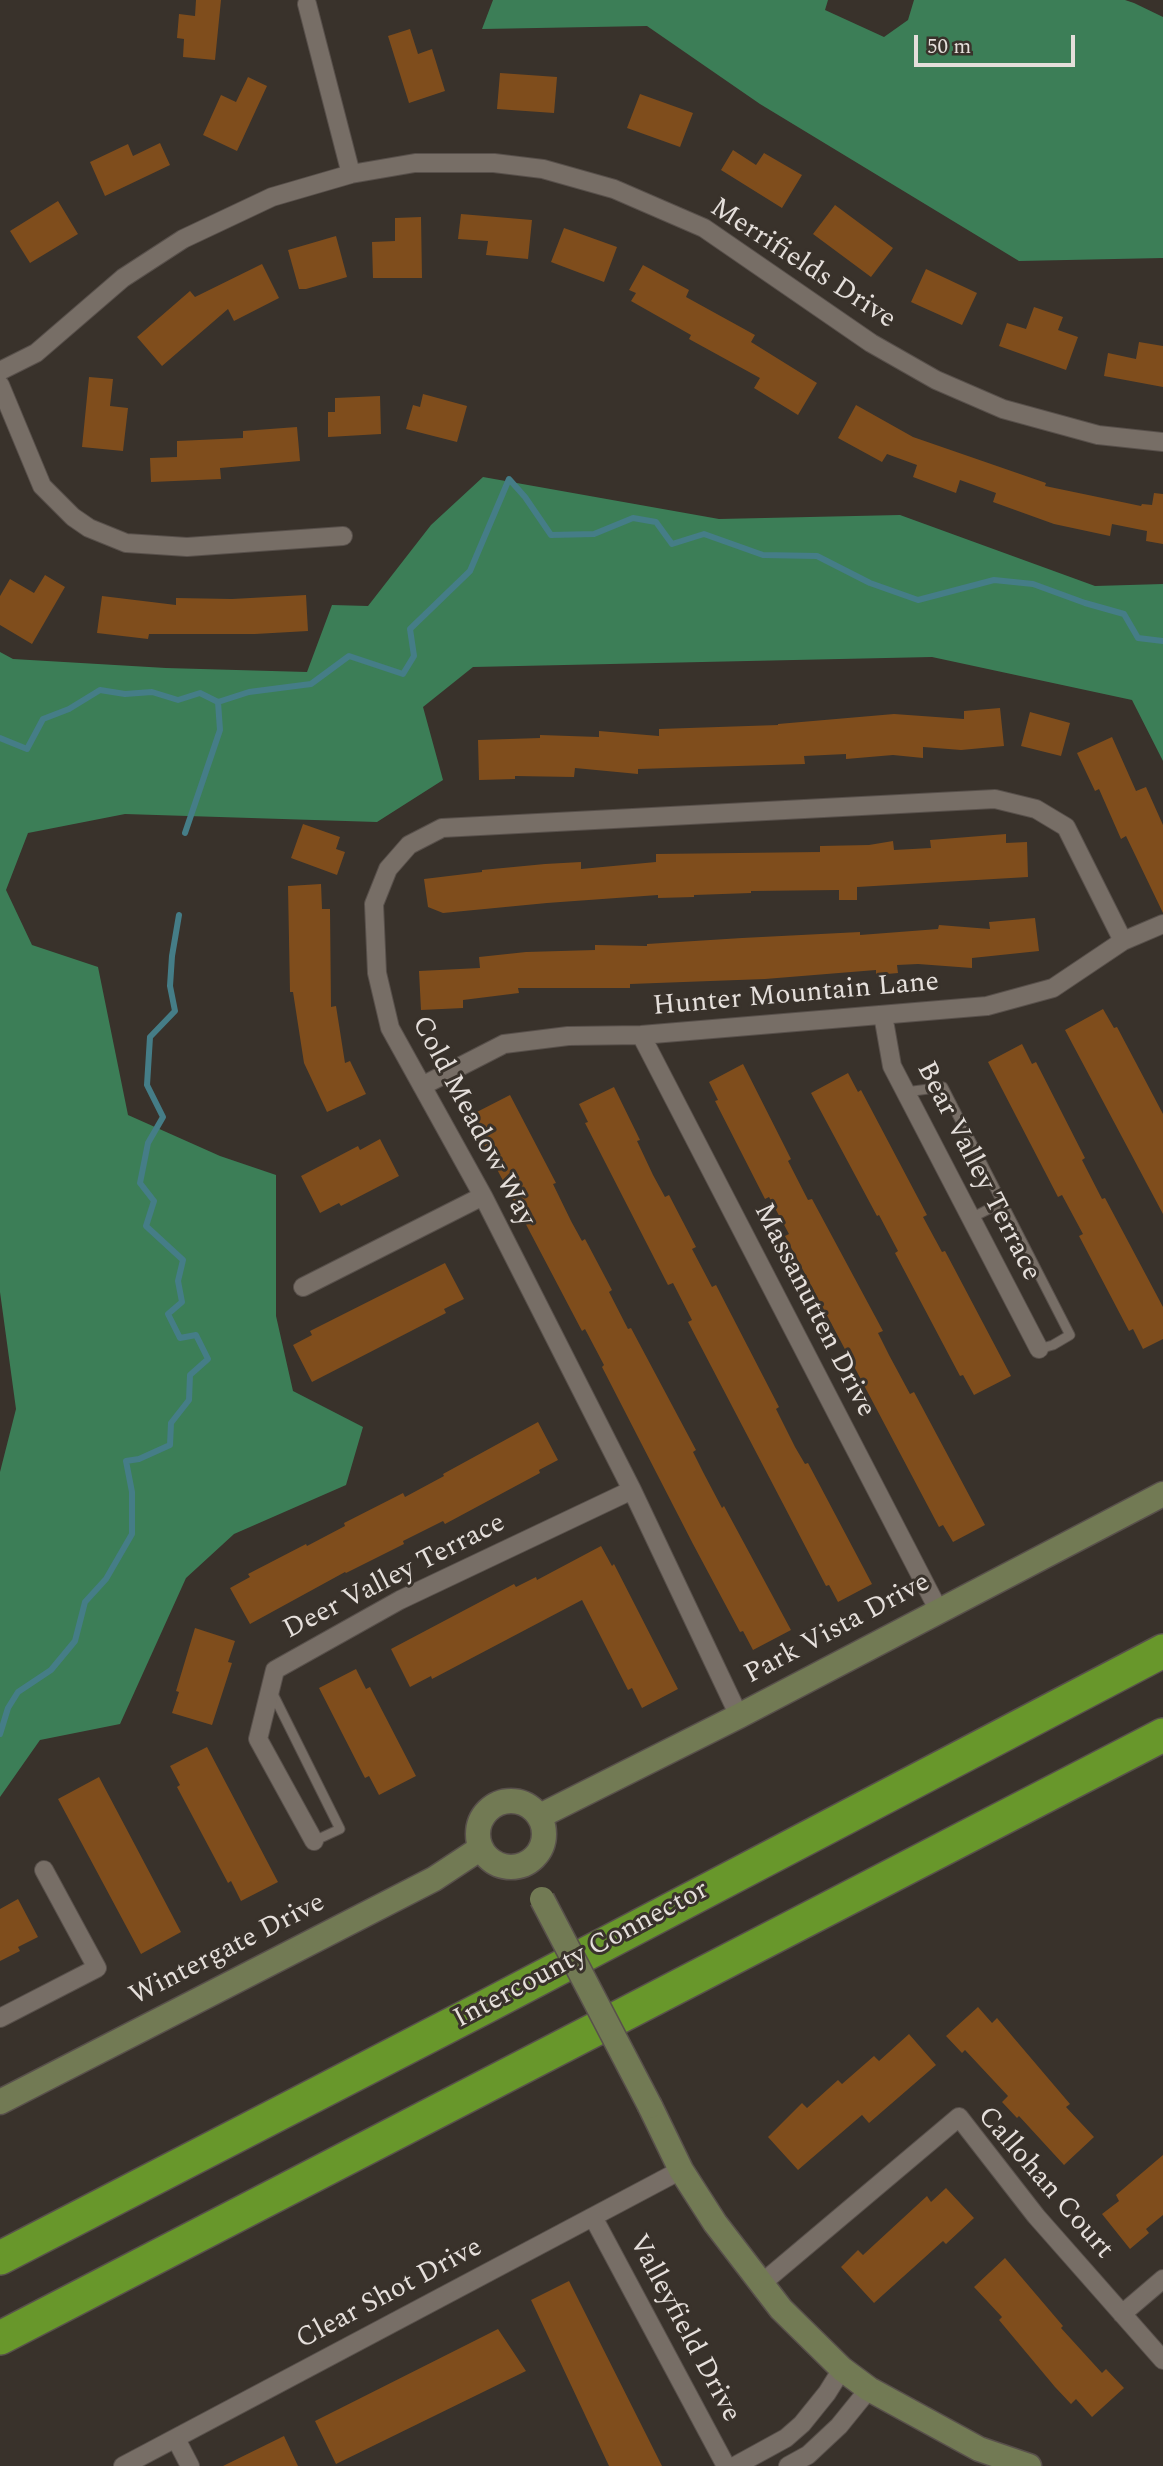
<!DOCTYPE html>
<html>
<head>
<meta charset="utf-8">
<style>
	body { margin:0 }
	#map { position:relative; width:1163px; height:2466px; overflow:hidden; background:#39322b; font-family:Spectral,serif }
	canvas { display:block }
	.scale { position:absolute; left:914px; top:35px; width:161px; height:32px; box-sizing:border-box; border:4px solid #e5dfdb; border-top:0; padding-left:9px; font-size:21px; line-height:24px; white-space:nowrap; color:#e5dfdb; -webkit-text-stroke:5px #39322b; paint-order:stroke }
</style>
</head>
<body>
<div id="map">
<canvas width="1163" height="2466"></canvas>
<div class="scale">50 m</div>
</div>
<script>
const context = document.querySelector('canvas').getContext('2d');
context.lineJoin = 'round';
function paint(path, color) { context.fillStyle = color; context.fill(path, 'evenodd'); }
const toPath = rows => new Path2D(rows.map(r => 'M' + r).join(''));
function stroke(path, color, width, dash) { context.strokeStyle = color; context.lineWidth = width; context.lineCap = dash ? 'butt' : 'round'; context.setLineDash(dash || []); context.stroke(path); }
function write(font, color, halo, rows, align = 'center') {
  context.font = font + ' Spectral,serif'; context.lineWidth = 6; context.setLineDash([]); context.textBaseline = 'middle'; context.strokeStyle = halo; context.fillStyle = color; for (const [text, x, y, turn = 0] of rows) {
    context.save(); context.translate(x, y); context.rotate((+turn || 0) * Math.PI / 180); context.textAlign = isNaN(turn) ? turn : align; if (halo) context.strokeText(text, 0, 0); context.fillText(text, 0, 0); context.restore();
  }
}
const forest = toPath([
	[493,0,828,0,825,10,884,37,908,20,914,0,1125,0,1134,3,1163,17,1163,258,1019,261,760,104,647,26,482,29],
	[483,477,719,519,900,515,1095,586,1163,584,1163,761,1132,700,932,657,473,667,423,707,443,780,377,822,125,814,28,833,6,890,32,945,98,967,128,1115,220,1156,276,1175,276,1316,293,1391,363,1427,346,1485,234,1534,186,1578,120,1724,40,1740,0,1797,0,1472,16,1409,0,1292,0,652,13,659,166,668,307,672,332,605,368,606,431,525]
]);
const stream = toPath([
	[0,738,27,749,43,719,69,709,100,690,125,694,152,692,178,700,200,693,218,702],
	[185,833,220,730,218,702,249,692,311,684,349,656,403,674,414,656,410,629,470,571,509,479,525,497,551,535,594,534,633,518,656,522,672,544,704,534,763,555,817,556,870,583,918,600,994,580,1033,584,1085,603,1124,614,1138,638,1163,641],
	[0,1734,8,1708,18,1692,51,1670,75,1641,85,1602,106,1579,132,1534,132,1492,126,1461,139,1459,170,1445,171,1423,189,1400,190,1375,208,1359,196,1335,180,1338,168,1314,182,1302,178,1281,183,1260,146,1226,154,1201,140,1183,148,1143,163,1117,147,1085,150,1037,175,1011,170,986,172,956,179,915]
]);
const building = toPath([
	[196,0,221,0,215,60,183,57,184,39,177,38,179,14,195,16],
	[410,29,418,54,432,49,445,91,409,103,388,36],
	[500,73,557,77,554,113,497,109],
	[248,77,267,86,237,151,203,135,221,95,236,102],
	[640,94,693,113,680,147,627,128],
	[160,143,170,165,105,196,90,162,128,144,133,156],
	[733,150,756,165,764,153,802,175,782,208,721,170],
	[58,201,78,234,30,263,10,231],
	[835,205,893,248,871,277,813,234],
	[461,214,532,220,528,259,486,255,488,241,458,239],
	[421,217,422,278,373,278,372,242,395,241,395,218],
	[564,228,617,247,604,282,551,262],
	[336,236,347,277,306,289,299,289,288,250],
	[262,264,279,298,234,321,228,309,162,366,137,337,190,291,195,297],
	[643,265,689,290,686,297,755,335,751,342,817,383,798,415,754,388,760,378,689,339,691,335,631,301,636,293,629,290],
	[926,269,977,293,962,325,911,302],
	[1034,307,1063,317,1058,330,1078,337,1066,370,999,346,1007,323,1026,329],
	[1139,342,1163,346,1163,387,1104,376,1108,353,1136,359],
	[89,377,113,379,110,406,128,408,123,451,82,447],
	[423,394,467,406,457,442,406,429,413,405,420,407],
	[380,396,381,434,328,437,328,412,335,412,335,398],
	[856,405,913,437,1046,483,1045,486,1141,506,1142,504,1152,505,1154,493,1163,494,1163,544,1146,541,1147,531,1112,524,1110,536,1054,524,993,502,996,493,960,480,956,493,913,477,917,465,887,454,882,462,838,438],
	[297,427,300,461,220,468,221,479,151,482,150,458,177,457,177,441,243,438,243,431],
	[45,575,65,587,32,644,0,625,0,596,10,579,34,593],
	[306,595,308,631,255,634,149,634,148,639,97,633,102,596,176,605,176,598,232,599],
	[1000,708,1004,746,961,750,923,747,923,758,893,755,846,759,846,754,804,756,805,764,638,769,638,774,575,768,574,777,515,776,515,779,479,780,478,740,540,738,540,735,599,737,599,731,659,736,659,729,778,725,778,724,894,714,964,719,964,711],
	[1030,712,1070,723,1061,756,1021,746],
	[1112,737,1136,791,1146,787,1163,825,1163,913,1126,836,1121,839,1099,789,1095,791,1077,753],
	[303,824,340,837,336,849,345,852,337,875,291,858],
	[1006,834,1006,843,1027,842,1028,877,857,887,857,900,839,900,839,890,751,891,751,893,694,895,694,897,658,898,658,895,547,903,443,913,428,907,424,879,482,872,482,870,545,864,581,862,581,869,656,862,656,854,820,852,820,846,869,845,893,841,894,850,931,848,930,840],
	[321,884,322,909,330,909,331,1007,336,1006,345,1063,350,1061,366,1094,327,1112,304,1063,293,992,290,992,288,886],
	[1035,918,1039,951,972,958,972,968,918,964,897,965,898,973,876,975,876,970,765,979,630,984,630,988,518,988,519,993,463,1000,463,1008,421,1010,419,971,480,968,479,957,526,952,595,950,595,945,647,946,647,944,742,938,860,932,860,935,938,929,939,925,990,929,989,922],
	[1103,1009,1114,1028,1117,1027,1163,1114,1163,1214,1065,1030],
	[1022,1044,1032,1064,1036,1062,1085,1158,1082,1160,1102,1199,1105,1198,1163,1307,1163,1339,1143,1349,1133,1329,1129,1331,1079,1236,1083,1234,1062,1195,1058,1197,988,1062],
	[743,1064,791,1159,788,1161,808,1200,812,1199,883,1331,878,1333,889,1355,910,1394,914,1392,985,1525,953,1542,943,1525,939,1527,785,1236,789,1234,769,1197,765,1199,715,1101,718,1100,709,1082],
	[848,1073,858,1092,861,1090,927,1215,923,1217,942,1252,945,1251,1011,1376,974,1395,963,1375,960,1376,951,1359,895,1253,898,1251,879,1215,877,1216,811,1093],
	[614,1087,640,1140,637,1141,653,1175,665,1197,669,1195,696,1247,692,1249,712,1287,716,1285,779,1407,776,1409,795,1447,805,1464,808,1463,872,1584,838,1602,829,1585,826,1586,688,1322,692,1320,673,1283,668,1285,585,1123,588,1122,579,1104],
	[510,1095,556,1183,553,1184,571,1221,582,1241,585,1239,612,1290,609,1292,628,1329,631,1328,696,1450,693,1452,703,1472,722,1508,724,1506,791,1630,753,1650,743,1631,740,1632,693,1544,602,1367,604,1365,585,1329,582,1331,479,1135,482,1133,473,1114],
	[380,1139,399,1176,341,1206,339,1203,320,1213,301,1176,358,1146,360,1150],
	[445,1263,464,1299,444,1309,446,1313,312,1382,293,1345,312,1335,310,1331],
	[538,1422,558,1460,539,1470,540,1473,445,1524,443,1521,403,1541,404,1544,346,1573,345,1572,250,1624,230,1588,250,1577,248,1574,306,1544,307,1546,345,1526,344,1523,403,1493,405,1497,444,1476,443,1474],
	[601,1546,612,1566,614,1564,678,1689,642,1708,632,1688,628,1690,582,1600,432,1679,431,1676,410,1687,391,1649,514,1584,516,1587,536,1577,537,1580],
	[195,1628,235,1641,228,1662,232,1663,212,1725,172,1713,179,1692,176,1691],
	[356,1669,366,1689,370,1687,416,1776,379,1795,369,1776,365,1778,319,1688],
	[207,1747,278,1882,241,1901,231,1881,228,1883,177,1787,180,1785,170,1766],
	[99,1777,181,1932,141,1954,58,1799],
	[18,1899,38,1937,18,1947,20,1951,0,1961,0,1909],
	[978,2007,992,2023,997,2018,1013,2037,1070,2104,1066,2107,1094,2137,1064,2165,1019,2116,1017,2118,1002,2102,1008,2096,965,2050,962,2053,946,2036],
	[909,2034,936,2065,869,2123,862,2115,798,2170,768,2137,802,2103,807,2108,838,2080,842,2084,874,2056,879,2061],
	[1163,2155,1163,2215,1146,2229,1149,2233,1130,2249,1102,2214,1119,2201,1116,2195],
	[946,2188,974,2218,946,2244,943,2241,874,2303,841,2267,858,2250,863,2255,927,2196,931,2202],
	[1005,2258,1063,2326,1061,2328,1102,2373,1106,2369,1124,2388,1092,2417,1076,2399,1071,2404,1055,2387,999,2320,1002,2317,974,2287],
	[569,2281,662,2466,609,2466,531,2300],
	[498,2329,526,2371,336,2464,315,2421],
	[284,2436,298,2466,223,2466]
]);
const lane = toPath([
	[906,1092,943,1087,1070,1335,1053,1345,1039,1349],
	[971,1218,1001,1203],
	[271,1690,340,1829,314,1841]
]);
const street = toPath([
	[307,4,351,174],
	[0,371,36,353,123,278,183,239,272,197,351,174,415,163,494,163,543,169,614,189,704,228,871,343,936,380,1003,409,1098,435,1163,442],
	[0,385,42,486,73,517,89,528,126,543,187,547,343,536],
	[883,1015,892,1066,1039,1349],
	[641,1035,939,1611],
	[422,1086,504,1044,568,1036,641,1035,987,1006,1053,988,1123,941,1163,924],
	[303,1287,483,1196],
	[739,1716,632,1490,483,1196,390,1028,377,973,374,904,388,869,409,845,442,828,995,799,1036,809,1066,827,1123,941],
	[314,1841,258,1739,275,1670,400,1600,632,1490],
	[0,2018,97,1968,44,1870],
	[593,2217,726,2466],
	[761,2284,959,2117,1036,2216,1163,2360],
	[1122,2314,1163,2279],
	[176,2439,190,2466],
	[123,2466,681,2170],
	[735,2466,786,2438,802,2424,827,2393,842,2369],
	[788,2466,808,2455,839,2426,869,2389]
]);
const secondary = toPath([
	'478 1834a33 33 0 1 1 66 0a33 33 0 1 1-66 0Z',
	[540,1816,739,1716,1163,1494],
	[0,2102,434,1879,481,1848],
	[650,2106,681,2170,715,2223,781,2309,842,2369,869,2389,979,2449,1029,2466]
]);
const highway = toPath([
	[0,2258,485,2007,1163,1651],
	[0,2338,1163,1735]
]);
const secondaryBridge = toPath([
	[542,1899,650,2106]
]);
const streetNames = [
	["Merrifields Drive",802,265,33],
	["Hunter Mountain Lane",796,996,-5],
	["Cold Meadow Way",472,1122,62],
	["Bear Valley Terrace",977,1172,63],
	["Massanutten Drive",813,1311,63],
	["Deer Valley Terrace",395,1578,-27],
	["Park Vista Drive",838,1630,-28],
	["Wintergate Drive",228,1951,-27],
	["Intercounty Connector",582,1956,-28],
	["Callohan Court",1044,2184,49],
	["Clear Shot Drive",390,2295,-28],
	["Valleyfield Drive",683,2329,62]
];
paint(forest, '#3c7e57');
stroke(stream, '#457d87', 6);
paint(building, '#7f4d1c');
stroke(lane, '#58504b', 11);
stroke(street, '#58504b', 20);
stroke(secondary, '#58504b', 27);
stroke(highway, '#58504b', 36);
stroke(lane, '#776e66', 9);
stroke(street, '#776e66', 18);
stroke(secondary, '#727a54', 24);
stroke(highway, '#68972b', 33);
stroke(secondaryBridge, '#58504b', 27, []);
stroke(secondaryBridge, '#727a54', 24);
write('28px', '#e5dfdb', '#39322b', streetNames);
</script>
</body>
</html>
